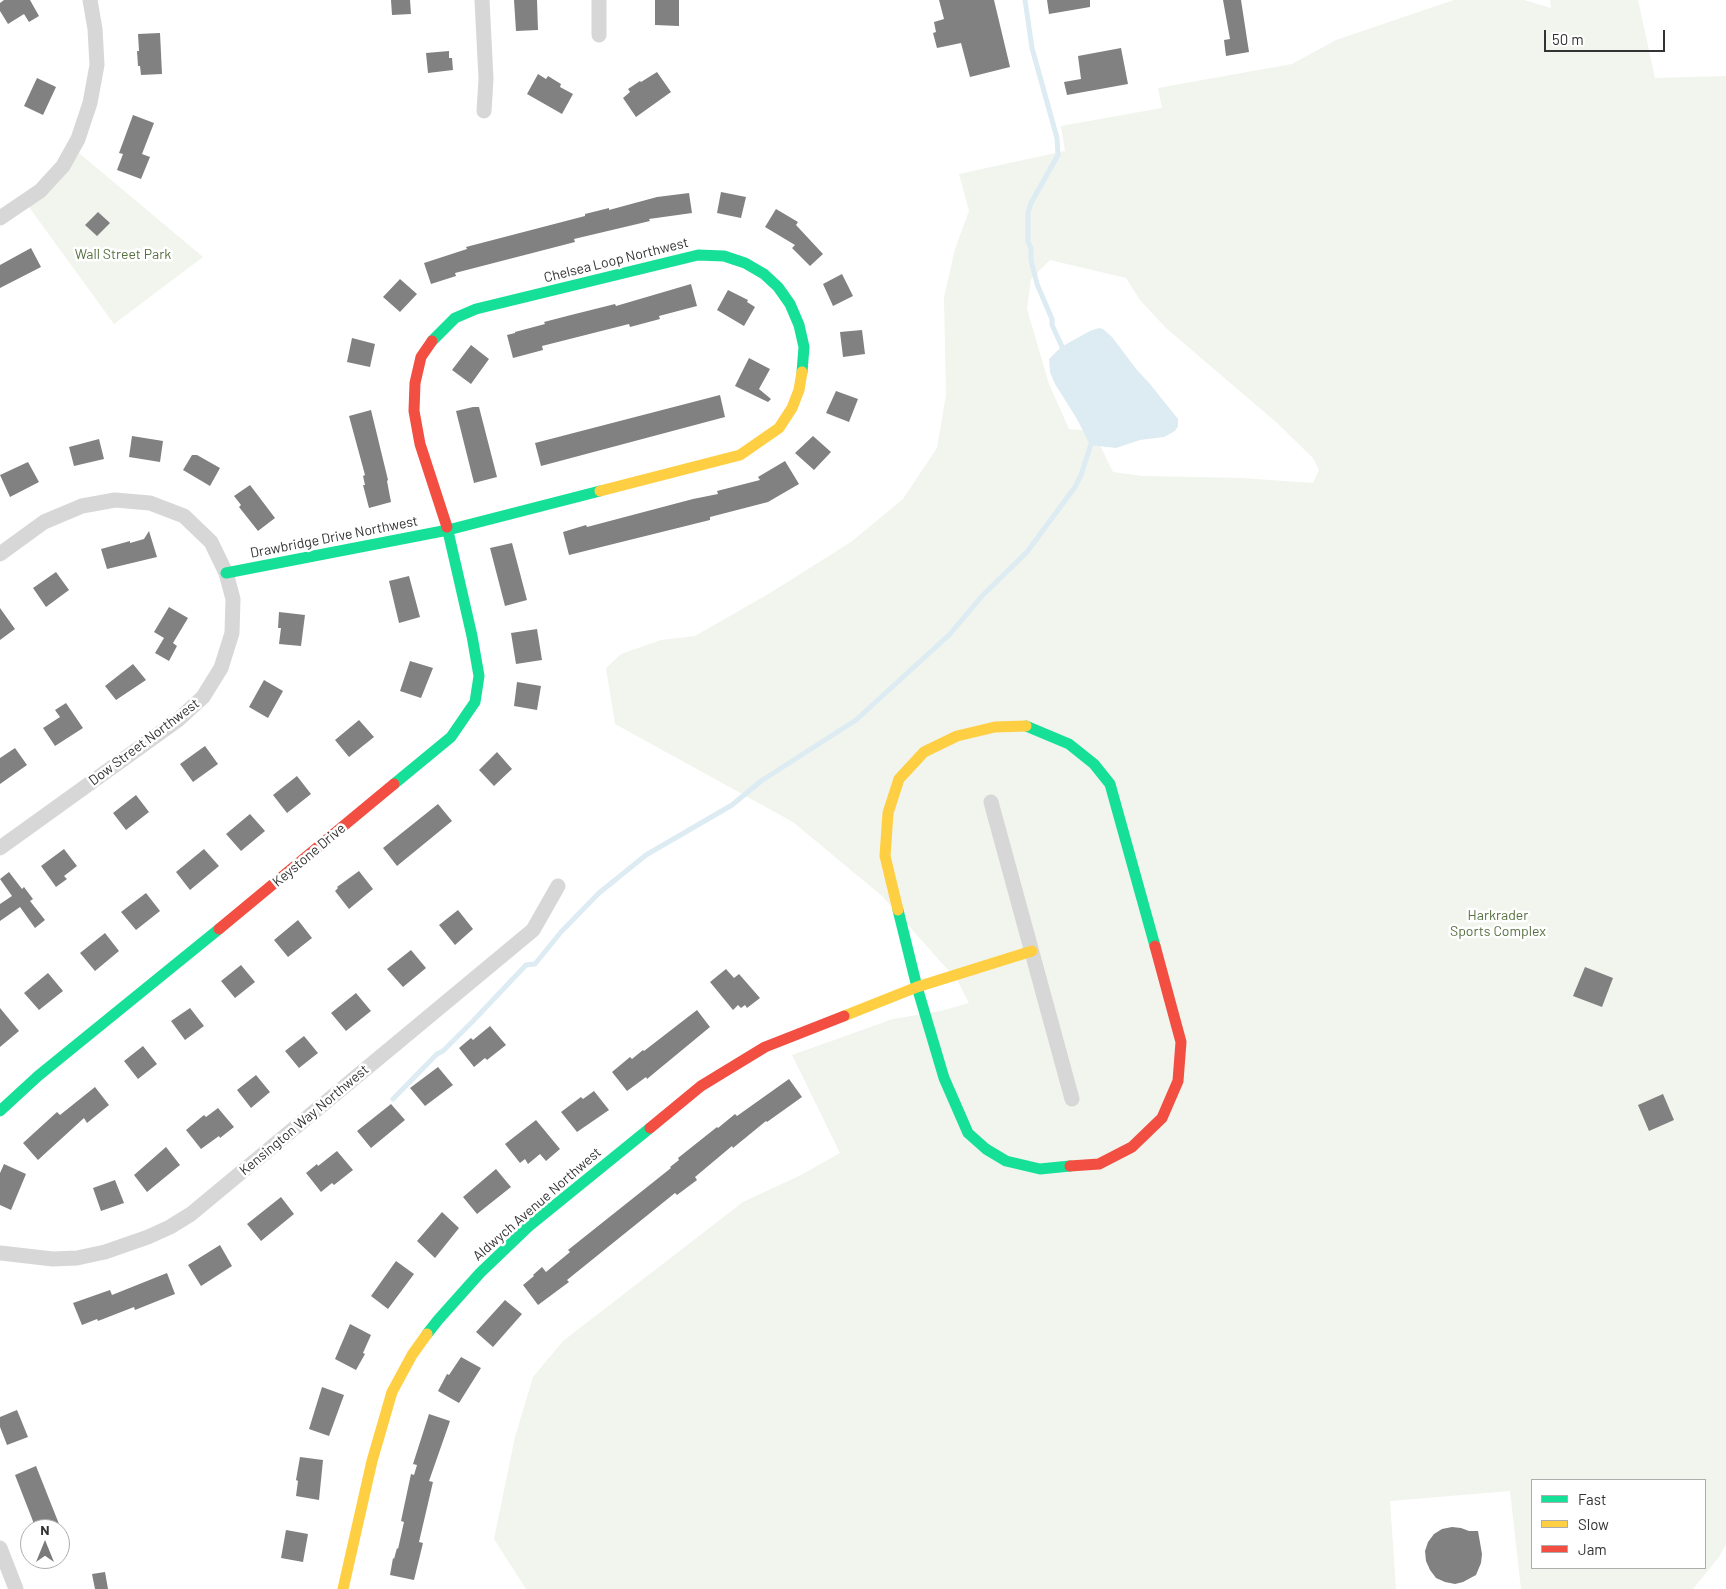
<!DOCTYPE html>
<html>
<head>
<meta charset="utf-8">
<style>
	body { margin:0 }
	#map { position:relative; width:1726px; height:1589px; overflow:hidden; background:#fff; font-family:Barlow,sans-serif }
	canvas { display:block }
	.legend { position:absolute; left:1531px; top:1479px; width:175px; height:90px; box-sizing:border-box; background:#fff; border:1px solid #adadad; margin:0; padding:6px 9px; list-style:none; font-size:15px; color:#333 }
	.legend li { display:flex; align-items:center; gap:10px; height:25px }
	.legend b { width:25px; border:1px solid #adadad }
	.north { position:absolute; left:20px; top:1519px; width:50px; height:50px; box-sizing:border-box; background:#fff; border:1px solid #adadad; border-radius:50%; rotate:0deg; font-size:14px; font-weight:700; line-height:20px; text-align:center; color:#333 }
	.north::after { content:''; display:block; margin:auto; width:18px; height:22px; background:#7a7a7a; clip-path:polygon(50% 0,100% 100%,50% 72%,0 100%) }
	.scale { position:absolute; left:1544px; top:30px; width:121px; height:22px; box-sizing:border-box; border:2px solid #333; border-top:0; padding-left:6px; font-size:15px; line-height:18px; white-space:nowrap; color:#333; -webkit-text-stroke:4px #fff; paint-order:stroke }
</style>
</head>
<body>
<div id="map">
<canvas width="1726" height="1589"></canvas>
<ul class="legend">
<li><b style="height:6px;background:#16e098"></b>Fast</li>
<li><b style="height:6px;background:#ffcf43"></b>Slow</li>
<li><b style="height:6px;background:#f24e42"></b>Jam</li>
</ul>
<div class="north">N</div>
<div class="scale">50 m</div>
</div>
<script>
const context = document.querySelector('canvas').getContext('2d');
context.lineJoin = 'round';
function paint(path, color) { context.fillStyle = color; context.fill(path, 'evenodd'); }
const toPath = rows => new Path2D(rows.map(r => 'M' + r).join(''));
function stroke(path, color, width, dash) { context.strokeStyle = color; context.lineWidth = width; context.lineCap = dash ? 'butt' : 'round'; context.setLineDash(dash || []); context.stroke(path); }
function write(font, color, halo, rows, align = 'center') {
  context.font = font + ' Barlow,sans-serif'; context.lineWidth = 5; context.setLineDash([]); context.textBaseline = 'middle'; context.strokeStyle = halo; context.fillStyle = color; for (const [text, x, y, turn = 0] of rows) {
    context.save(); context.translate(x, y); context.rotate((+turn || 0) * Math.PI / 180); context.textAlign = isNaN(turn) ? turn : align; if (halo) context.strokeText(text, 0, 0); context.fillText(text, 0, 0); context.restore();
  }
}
const green = toPath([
	[1454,0,1524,0,1551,8,1550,0,1638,0,1655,78,1726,76,1726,1544,1719,1557,1693,1589,1521,1589,1510,1491,1390,1501,1396,1589,526,1589,494,1539,515,1437,533,1377,563,1341,743,1202,801,1175,840,1153,792,1055,893,1019,941,1011,969,1003,957,980,882,896,793,822,615,724,606,668,621,654,661,640,695,636,770,593,851,542,903,499,937,448,946,395,944,297,955,249,969,211,959,174,1065,151,1061,126,1162,108,1158,88,1292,64,1336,40],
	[1050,260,1126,278,1140,300,1166,328,1276,422,1313,458,1319,470,1313,483,1242,478,1143,476,1113,472,1093,431,1069,429,1049,384,1027,309,1031,279],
	[1532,1480,1705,1480,1705,1568,1532,1568],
	[79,153,203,257,114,324,29,207]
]);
const water = toPath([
	[1099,328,1103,329,1112,337,1137,370,1150,384,1178,419,1178,426,1175,431,1164,437,1140,440,1116,448,1090,445,1077,419,1055,384,1050,372,1049,359,1061,347,1090,331]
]);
const stream = toPath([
	[1025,0,1032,48,1057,138,1058,155,1031,203,1028,213,1028,242,1031,248,1031,260,1037,284,1052,319,1052,325,1064,351],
	[393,1099,437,1054,443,1051,473,1021,526,965,535,964,561,932,599,893,646,855,732,805,761,781,856,720,950,634,982,596,1027,552,1075,487,1081,475,1092,441]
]);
const building = toPath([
	[4,0,30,0,39,16,29,22,24,14,8,24,0,11,0,3],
	[391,0,410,0,411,14,392,15],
	[514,0,537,0,538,30,516,31],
	[655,0,679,0,679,26,655,25],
	[939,0,994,0,1010,67,970,77,961,43,937,48,933,33,936,32,934,22,944,19],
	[1047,0,1090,0,1090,7,1049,14],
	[1223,0,1241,0,1249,52,1226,56,1224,40,1230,39],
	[160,33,162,74,141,75,140,66,138,66,137,51,139,51,138,34],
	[1121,48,1128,84,1067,95,1064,82,1081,79,1078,56],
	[449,51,449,58,452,58,453,70,428,73,426,53],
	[657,72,671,92,636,117,623,98,630,92,628,89,640,81,641,82],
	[538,74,546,79,548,76,561,84,560,87,573,94,562,114,527,94],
	[37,78,56,87,43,115,24,106],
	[133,115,154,123,142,154,150,157,141,179,117,170,123,154,119,153],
	[721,192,746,197,741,218,717,213],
	[689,193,692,213,649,219,650,221,574,239,575,242,455,273,456,276,431,284,424,263,467,249,466,247,585,216,585,214,609,208,609,210,657,197],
	[776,209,798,222,796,225,823,254,810,266,792,248,795,245,765,227],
	[98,212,110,223,97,236,85,225],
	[31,248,41,267,0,288,0,265],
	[842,274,853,296,833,306,823,284],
	[400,279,417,294,400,312,383,297],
	[691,284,697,306,659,316,660,319,630,327,629,324,542,346,543,350,513,358,507,335,515,333,515,332,545,324,544,322,571,315,615,304,616,306],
	[728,290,748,300,747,302,755,307,744,326,717,310],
	[862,330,865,354,843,357,840,332],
	[352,338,375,344,370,367,347,362],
	[471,345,489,359,471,384,452,370],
	[749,358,770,369,759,389,771,399,768,402,735,386],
	[836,391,858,399,849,422,826,413],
	[720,395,725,417,541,466,535,443],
	[473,407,479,407,497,477,474,483,456,411],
	[371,410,388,480,387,481,391,502,369,508,363,485,365,485,363,476,365,475,349,416],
	[132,436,163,441,160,462,129,457],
	[813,436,831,452,814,470,795,453],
	[99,439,104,459,74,466,69,447],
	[192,455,197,455,220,468,210,486,183,470],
	[785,461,799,484,768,502,710,517,710,520,569,555,563,532,586,525,587,527,693,499,718,494,717,491,760,480,758,477],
	[28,462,39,482,10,497,0,475],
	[250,485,275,518,258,531,239,507,241,505,234,496],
	[149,531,157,557,107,569,101,549,130,541,130,543,144,539],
	[512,543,527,600,505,606,490,548],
	[56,572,69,590,46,607,33,588],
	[409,576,420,617,399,623,389,581],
	[169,607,188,618,173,643,177,646,169,661,155,653,164,638,154,632],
	[0,608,15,629,0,640],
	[279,612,305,615,301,646,279,644,281,628,278,628],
	[537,629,542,660,516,664,511,633],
	[410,661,433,668,421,698,400,691],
	[133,664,146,680,116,700,105,686],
	[264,680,283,691,268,718,249,707],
	[517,682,541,686,537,710,514,706],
	[66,703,83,728,55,746,43,728,60,717,55,710],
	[359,720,374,737,349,757,335,740],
	[205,746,218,764,193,782,180,764],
	[15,748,27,765,0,784,0,758],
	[497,752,512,769,494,786,479,770],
	[297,776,311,794,287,813,273,795],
	[136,795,149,812,126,830,113,813],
	[438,804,452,821,397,866,383,848],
	[250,814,265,831,241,851,226,834],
	[64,849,77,866,64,876,67,879,56,887,41,866],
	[204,849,219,866,190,890,176,872],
	[359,871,373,889,349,909,335,891,338,888,337,887],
	[9,872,22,889,24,887,33,899,30,901,45,920,35,928,20,907,0,921,0,904,12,896,0,879],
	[146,893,160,911,136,930,121,912],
	[458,910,473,929,455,945,439,925],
	[298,920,312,938,288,957,274,940],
	[105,933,119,951,95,971,80,953],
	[411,950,426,968,403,987,387,969],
	[241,965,255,982,235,998,221,981],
	[1585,967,1613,978,1602,1007,1573,996],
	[726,969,734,978,739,974,760,998,747,1008,745,1005,741,1008,738,1005,733,1010,710,982],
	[48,973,63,991,39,1010,24,993],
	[356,993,371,1011,346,1031,331,1013],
	[0,1008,19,1031,0,1047],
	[190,1008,204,1026,185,1040,171,1021],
	[697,1010,710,1027,647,1079,646,1077,627,1091,612,1072,630,1057,632,1059,643,1050,644,1051],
	[490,1026,506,1045,487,1060,485,1058,474,1067,459,1048,471,1038,473,1040],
	[304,1036,318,1053,299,1068,285,1051],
	[143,1046,157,1064,138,1079,124,1061],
	[438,1067,453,1085,425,1106,410,1088],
	[256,1075,270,1092,251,1108,237,1090],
	[789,1079,802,1097,767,1122,766,1121,733,1148,732,1146,695,1177,697,1180,677,1195,675,1193,567,1280,569,1282,538,1305,523,1285,534,1276,533,1275,542,1267,546,1272,570,1252,568,1250,671,1168,670,1167,679,1160,678,1158,717,1127,718,1128,735,1114,737,1116],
	[95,1087,109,1105,87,1123,84,1118,38,1160,23,1143,57,1112,60,1115],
	[594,1091,609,1110,577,1132,561,1112,581,1097,583,1099],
	[1663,1094,1674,1120,1649,1131,1638,1105],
	[391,1104,405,1120,371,1148,357,1131],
	[218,1108,234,1127,220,1138,219,1136,201,1149,186,1130,204,1115,206,1117],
	[536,1120,560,1149,546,1161,540,1154,528,1164,525,1159,520,1163,505,1144],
	[166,1147,180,1165,147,1192,134,1175],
	[337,1151,353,1170,334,1185,332,1183,321,1192,306,1173,317,1164,318,1166],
	[4,1164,26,1174,11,1210,0,1205,0,1173],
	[496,1169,511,1187,477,1214,463,1197],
	[115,1180,124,1203,101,1211,93,1188],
	[281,1197,294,1214,261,1241,247,1224],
	[442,1212,459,1228,435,1258,417,1241],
	[220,1245,232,1266,201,1286,188,1265],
	[396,1261,414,1274,388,1309,371,1296],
	[167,1273,175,1294,135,1310,134,1307,98,1321,97,1319,82,1325,73,1303,110,1290,112,1295],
	[505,1300,522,1314,493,1347,476,1332],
	[350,1324,371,1335,363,1353,365,1354,356,1370,335,1359],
	[461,1357,481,1368,459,1403,438,1391,447,1374,449,1375],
	[322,1387,344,1395,329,1436,309,1429],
	[17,1410,28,1437,7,1445,0,1427,0,1417],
	[429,1414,450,1421,429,1481,433,1482,419,1542,423,1543,414,1580,390,1575,393,1558,394,1559,397,1548,398,1549,404,1522,401,1521,411,1474,414,1475,417,1465,413,1464],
	[300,1457,323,1460,319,1500,296,1496,298,1481,296,1480],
	[36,1466,61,1529,36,1529,15,1475],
	[1452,1527,1461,1528,1469,1531,1478,1531,1482,1554,1481,1563,1476,1575,1463,1582,1455,1584,1445,1582,1436,1578,1430,1570,1426,1561,1425,1551,1428,1542,1434,1534,1442,1529],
	[286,1530,308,1534,303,1562,281,1558],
	[105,1572,108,1589,95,1589,92,1574]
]);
const street = toPath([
	[482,0,486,79,484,111],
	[599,35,599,0],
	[0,218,40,191,63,166,78,139,90,103,97,65,95,29,90,0],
	[0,554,44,522,82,506,115,500,150,503,184,516,211,542,226,573,233,599,232,633,221,668,203,697,178,720,0,848],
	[991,802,1072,1099],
	[0,1253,53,1259,77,1258,105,1252,148,1237,170,1227,191,1214,533,930,558,886],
	[0,1548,16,1589]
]);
const fast = toPath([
	[432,341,455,318,476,309,698,255,724,256,745,263,764,274,778,287,790,304,799,325,804,347,802,372],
	[226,573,448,530,600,491],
	[1026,726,1069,744,1094,764,1110,784,1155,946],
	[394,784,451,737,475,702,479,676,472,636,447,527],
	[898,910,917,987,944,1078,968,1133,986,1149,1006,1161,1040,1169,1070,1166],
	[0,1111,38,1076,219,929],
	[427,1334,438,1320,480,1273,528,1227,650,1128]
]);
const slow = toPath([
	[600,491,740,455,779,428,792,408,799,390,802,372],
	[898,910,885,856,888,813,899,779,924,752,957,736,995,727,1026,726],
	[844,1016,917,987,1032,951],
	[343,1589,372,1461,392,1392,412,1355,427,1334]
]);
const jam = toPath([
	[432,341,421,357,415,383,414,411,420,444,447,527],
	[219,929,394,784],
	[650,1128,701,1086,765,1047,844,1016],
	[1070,1166,1099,1164,1132,1147,1162,1118,1178,1081,1181,1042,1155,946]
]);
const parkNames = [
	["Wall Street Park",123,254],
	["Harkrader",1498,915],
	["Sports Complex",1498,931]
];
const streetNames = [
	["Chelsea Loop Northwest",616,260,-14],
	["Drawbridge Drive Northwest",334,537,-11],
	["Dow Street Northwest",144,742,-37],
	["Keystone Drive",309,855,-40],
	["Kensington Way Northwest",304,1120,-40],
	["Aldwych Avenue Northwest",537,1204,-41]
];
paint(green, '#f1f5ed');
paint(water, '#ddebf3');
stroke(stream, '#ddebf3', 5);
paint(building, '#818181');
stroke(street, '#d7d7d7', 15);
stroke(fast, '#16e098', 11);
stroke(slow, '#ffcf43', 11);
stroke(jam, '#f24e42', 11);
write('14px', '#56703f', '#fff', parkNames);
write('14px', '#333', '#fff', streetNames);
</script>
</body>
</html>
